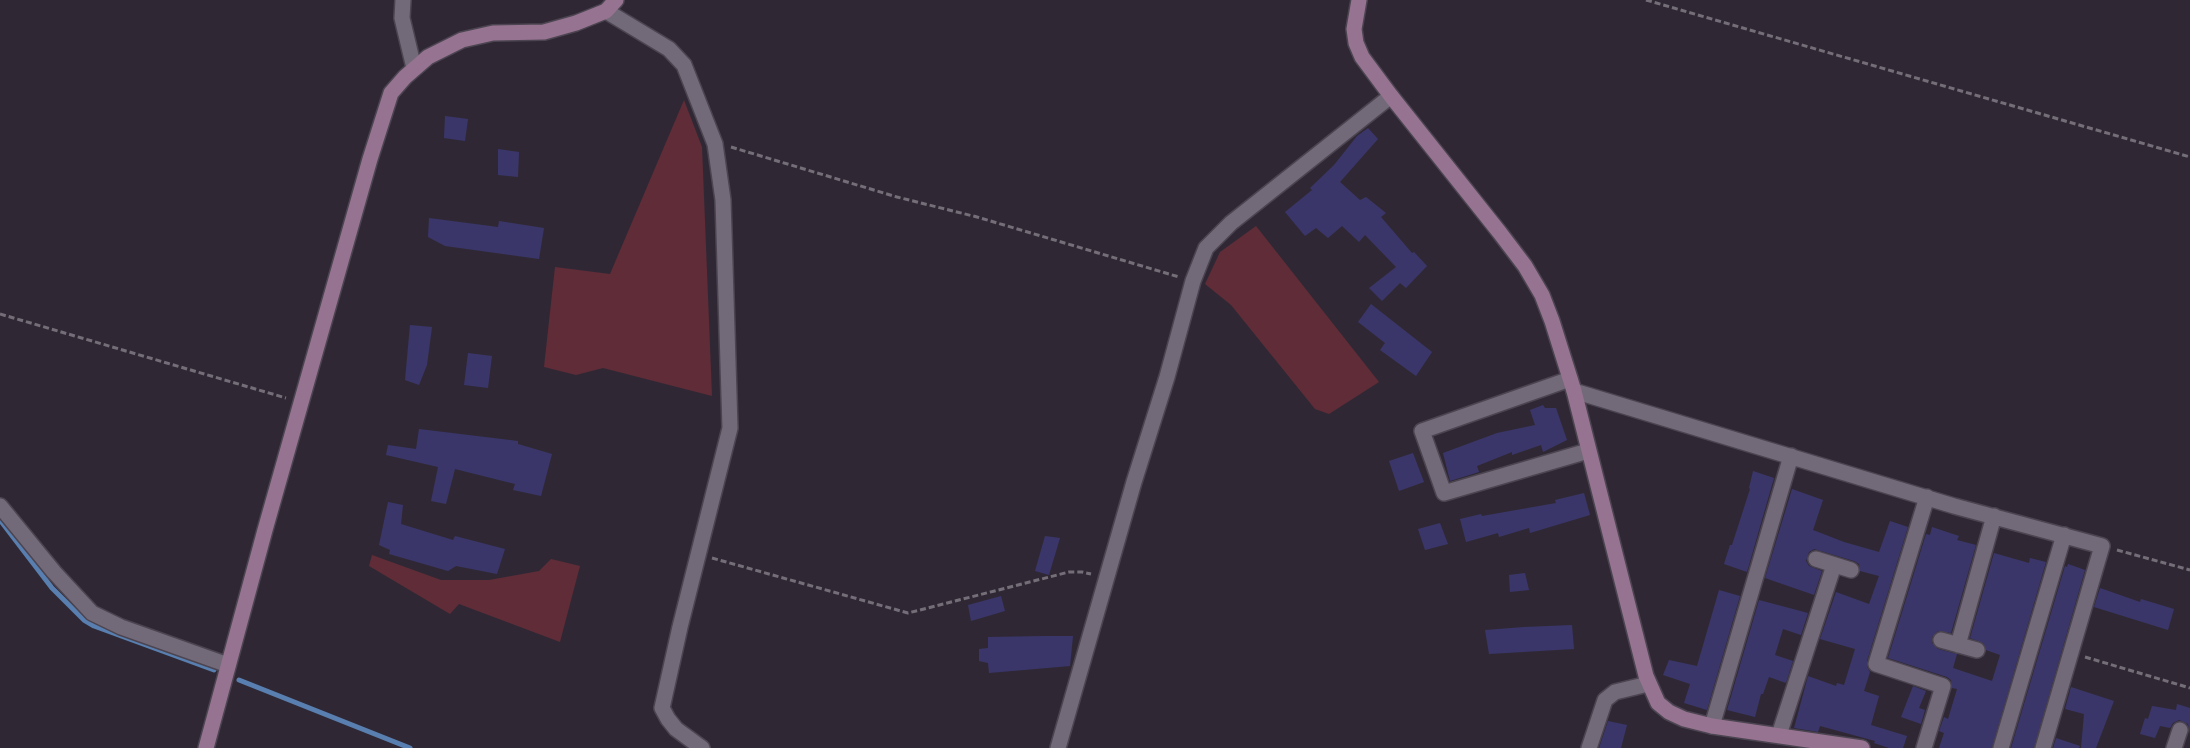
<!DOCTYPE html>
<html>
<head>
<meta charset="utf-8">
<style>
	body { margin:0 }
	canvas { display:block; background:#2f2834 }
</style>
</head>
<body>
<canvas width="2190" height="748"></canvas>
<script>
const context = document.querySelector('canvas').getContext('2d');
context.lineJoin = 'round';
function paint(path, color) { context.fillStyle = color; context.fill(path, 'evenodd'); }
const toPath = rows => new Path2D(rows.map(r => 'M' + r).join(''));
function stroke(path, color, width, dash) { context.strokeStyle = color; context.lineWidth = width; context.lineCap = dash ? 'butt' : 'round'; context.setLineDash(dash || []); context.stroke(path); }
const green = toPath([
	[684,100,702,147,712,396,603,368,576,375,544,367,555,267,610,274],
	[1256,226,1379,382,1329,414,1315,409,1231,305,1205,284,1220,252],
	[372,555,441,580,489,580,539,571,551,559,580,566,560,642,459,604,450,614,369,566]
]);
const stream = toPath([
	[0,520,52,588,84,620,94,626,214,670],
	[239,680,410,748]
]);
const building = toPath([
	[445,116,468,119,465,141,444,138],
	[1368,128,1378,139,1340,182,1360,200,1366,197,1386,213,1381,217,1412,253,1414,252,1427,266,1406,288,1400,283,1382,301,1369,288,1396,267,1365,235,1359,242,1342,226,1328,238,1316,228,1305,236,1285,212,1312,190,1310,188,1334,165,1357,136],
	[498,149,519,152,518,177,498,175],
	[429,218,498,227,499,221,544,228,539,259,445,246,428,237],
	[1371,304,1432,352,1416,376,1380,350,1385,343,1358,322],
	[410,325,432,327,427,365,419,385,405,380],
	[468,353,492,356,488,388,464,385],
	[1543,405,1545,408,1556,408,1567,440,1543,452,1541,445,1512,455,1512,452,1477,466,1479,472,1450,481,1443,453,1497,433,1535,425,1530,410],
	[419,429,518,441,518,444,552,454,541,496,513,490,515,484,455,469,446,504,431,501,438,467,386,455,388,445,416,449],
	[1413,453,1424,482,1399,491,1389,461],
	[1753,471,1774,478,1747,572,1724,564,1730,545,1732,545,1750,489,1749,488],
	[1792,489,1823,500,1813,530,1844,542,1879,552,1890,521,1908,527,1867,661,1867,667,1870,672,1864,691,1879,696,1871,725,1907,736,1903,748,1889,748,1874,743,1875,741,1820,726,1818,732,1794,728,1808,676,1836,686,1837,683,1844,685,1855,649,1820,639,1836,592,1869,604,1879,576,1860,571,1859,564,1854,561,1814,549,1809,552,1806,561,1809,566,1822,571,1814,595,1765,578],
	[1584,493,1590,515,1530,533,1529,528,1499,537,1498,533,1466,542,1460,519,1481,514,1482,516,1556,503,1555,500],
	[388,502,403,505,401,524,453,540,455,536,505,549,497,574,456,566,448,571,389,554,390,550,379,545],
	[1440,523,1448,544,1425,550,1418,529],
	[1932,527,1959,536,1957,540,1976,545,1951,633,1938,631,1932,637,1932,643,1938,649,1957,654,1953,668,1992,681,2000,655,1986,650,1983,643,1970,638,1994,553,2029,563,2030,558,2046,562,1992,748,1939,748,1944,733,1939,731,1944,717,1948,719,1957,689,1952,688,1951,680,1947,677,1888,658,1926,534,1930,535],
	[1045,536,1060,538,1049,575,1035,571],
	[2068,564,2085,570,2034,748,2011,748,2065,566,2067,567],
	[1525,573,1529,590,1510,592,1509,575],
	[2100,588,2140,602,2141,599,2174,609,2168,630,2094,607],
	[1719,590,1740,596,1707,710,1684,703,1690,684,1663,675,1669,660,1697,666],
	[1001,596,1005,611,971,621,968,605],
	[1759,600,1808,613,1801,635,1783,629,1775,655,1793,661,1786,683,1769,677,1763,694,1761,694,1755,717,1727,710],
	[1572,625,1574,649,1489,654,1485,630,1524,627],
	[1044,636,1073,636,1070,666,989,673,988,663,979,661,979,649,988,648,988,637],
	[1913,686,1926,691,1919,708,1925,710,1921,724,1901,717],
	[2071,687,2114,701,2096,748,2081,748,2084,714,2065,709],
	[2177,704,2190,708,2190,735,2188,724,2179,720,2173,723,2170,728,2160,726,2155,738,2140,734,2145,718,2148,719,2152,706,2176,710],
	[1608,721,1627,725,1621,748,1599,748],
	[2056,738,2080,746,2079,748,2053,748]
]);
const path = toPath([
	[1646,0,2190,157],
	[731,147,897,197,977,217,1179,277],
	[0,314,286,398],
	[2117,550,2190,570],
	[712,558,908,613,1069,572,1082,572,1091,574],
	[2085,657,2190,688]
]);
const street = toPath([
	[403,0,402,18,414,68],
	[606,11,669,49,684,65,715,144,723,200,730,428,680,627,662,708,668,719,676,729,702,748],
	[1570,379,1422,431,1444,493,1588,451],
	[1574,391,1954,506,2102,546,2043,748],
	[0,506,54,572,92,613,121,627,228,665],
	[1816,559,1851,570],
	[1941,640,1977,650],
	[1958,645,1994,516],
	[1712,726,1791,456],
	[1779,735,1834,565],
	[1058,748,1134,482,1167,377,1193,281,1206,248,1231,223,1391,96],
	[1589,748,1605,700,1615,692,1648,684],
	[1924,748,1943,686,1876,664,1927,497],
	[2001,748,2064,535],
	[2174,748,2180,730]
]);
const secondary = toPath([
	[1359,0,1354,29,1356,43,1362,57,1391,96,1500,233,1525,266,1542,295,1552,321,1574,391,1646,676,1658,703,1669,712,1684,719,1712,726,1862,748],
	[206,748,265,530,370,159,391,93,405,77,428,57,462,40,493,33,544,32,576,23,606,11,616,0]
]);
paint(green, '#5f2c37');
stroke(stream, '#597fb0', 5);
paint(building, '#3a366a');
stroke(street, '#4c4551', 18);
stroke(secondary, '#4c4551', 18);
stroke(path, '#746e78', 3, [6, 3]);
stroke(street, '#736a79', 15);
stroke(secondary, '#967391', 15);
</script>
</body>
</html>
